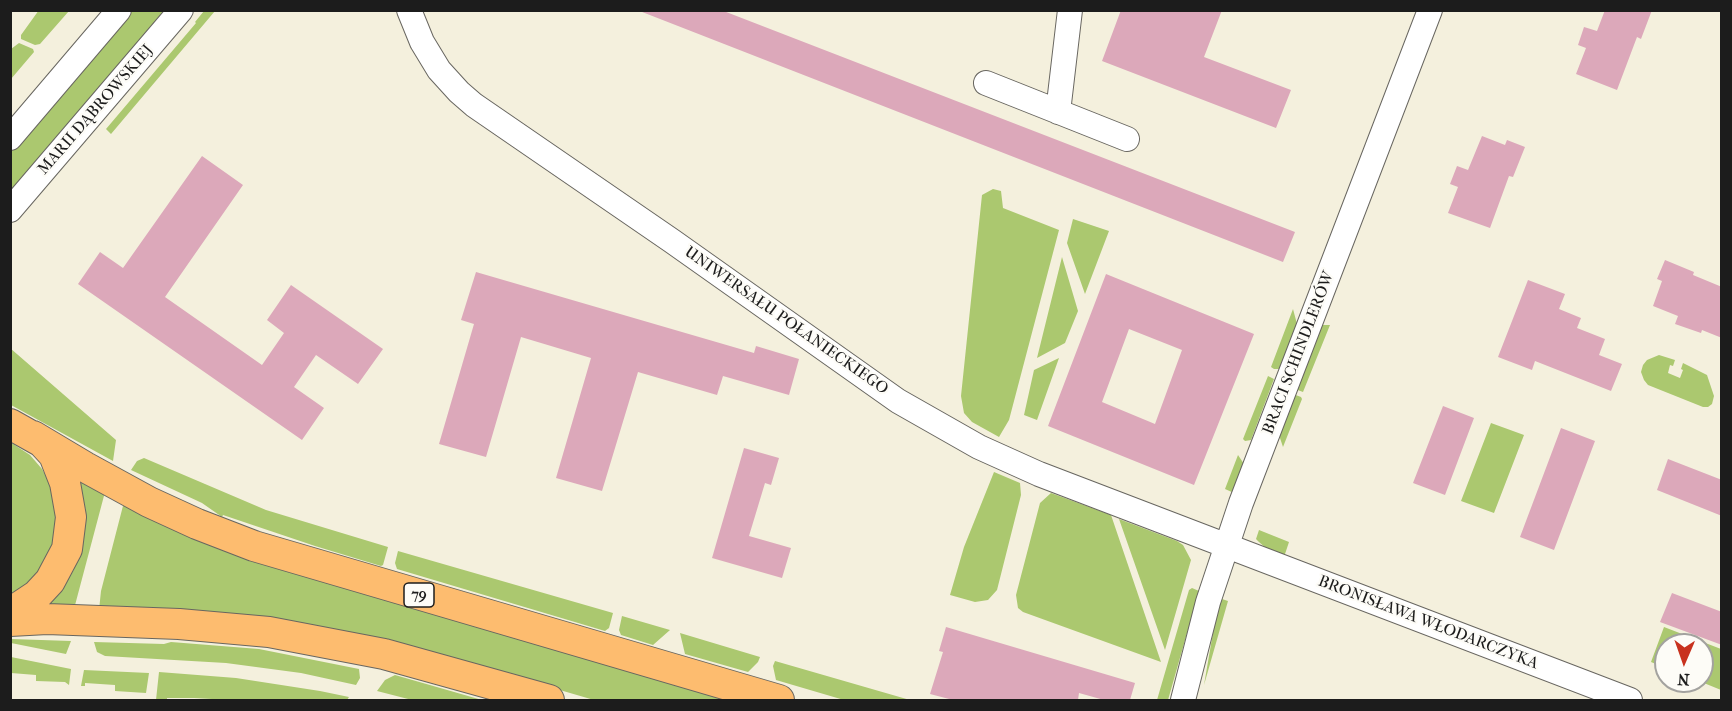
<!DOCTYPE html>
<html>
<head>
<meta charset="utf-8">
<style>
	body { margin:0 }
	#map { position:relative; width:1732px; height:711px; overflow:hidden; background:#f4f0dd; font-family:"IM FELL French Canon",serif }
	canvas { display:block }
	.frame { position:absolute; inset:0; border:12px solid #1c1c1c; pointer-events:none }
	.north { position:absolute; left:1654px; top:633px; width:60px; height:60px; box-sizing:border-box; background:#fdfcf7; border:2px solid #a3a29f; border-radius:50%; rotate:182deg; font-size:16px; font-weight:700; line-height:24px; text-align:center; color:#1c1c1c }
	.north::after { content:''; display:block; margin:auto; width:21px; height:27px; background:#c8321e; clip-path:polygon(50% 0,100% 100%,50% 72%,0 100%) }
</style>
</head>
<body>
<div id="map">
<canvas width="1732" height="711"></canvas>
<div class="frame"></div>
<div class="north">N</div>
</div>
<script>
const context = document.querySelector('canvas').getContext('2d');
context.lineJoin = 'round';
function paint(path, color) { context.fillStyle = color; context.fill(path, 'evenodd'); }
const toPath = rows => new Path2D(rows.map(r => 'M' + r).join(''));
function stroke(path, color, width, dash) { context.strokeStyle = color; context.lineWidth = width; context.lineCap = dash ? 'butt' : 'round'; context.setLineDash(dash || []); context.stroke(path); }
function write(font, color, halo, rows, align = 'center') {
  context.font = font + ' "IM FELL French Canon",serif'; context.lineWidth = 4.5; context.setLineDash([]); context.textBaseline = 'middle'; context.strokeStyle = halo; context.fillStyle = color; for (const [text, x, y, turn = 0] of rows) {
    context.save(); context.translate(x, y); context.rotate((+turn || 0) * Math.PI / 180); context.textAlign = isNaN(turn) ? turn : align; if (halo) context.strokeText(text, 0, 0); context.fillText(text, 0, 0); context.restore();
  }
}
const green = toPath([
	[39,10,69,11,40,44,35,45,21,39,21,35],
	[127,11,173,11,11,200,11,148],
	[204,11,215,11,111,134,106,129,196,23,195,22],
	[19,43,33,49,34,52,11,79,11,49],
	[993,189,1001,191,1003,208,1059,230,1009,420,999,437,972,422,964,413,961,396,982,195],
	[1073,219,1109,231,1085,294,1067,243],
	[1062,257,1078,311,1065,343,1037,358],
	[1293,309,1297,324,1279,369,1274,369,1271,367],
	[1319,325,1330,325,1303,392,1295,389],
	[10,348,116,440,113,461,11,405],
	[1659,355,1675,360,1673,366,1670,365,1668,373,1680,378,1683,370,1681,369,1683,363,1707,375,1714,396,1712,404,1708,407,1703,407,1648,385,1644,380,1641,372,1643,365,1647,360],
	[1059,358,1037,420,1024,415,1034,370],
	[1268,376,1274,379,1251,440,1245,441,1243,439],
	[1293,394,1301,397,1302,399,1283,447,1279,435],
	[1491,423,1524,435,1494,513,1461,501],
	[10,442,30,455,42,469,50,484,56,506,55,537,49,556,32,581,10,596],
	[1238,455,1244,464,1234,493,1225,489],
	[144,458,266,510,388,547,383,565,381,566,315,546,223,515,222,517,202,503,131,470,137,461],
	[994,472,1020,483,1021,495,997,590,988,600,975,602,950,595,964,547],
	[79,480,105,492,74,609,53,608,48,604,73,571,83,544,86,512],
	[1051,493,1111,515,1161,662,1023,612,1018,608,1016,595,1040,503],
	[124,502,738,700,594,700,529,681,99,610,101,591],
	[1119,519,1177,541,1183,545,1191,560,1165,650],
	[1259,530,1289,542,1284,557,1267,549,1259,542,1256,539],
	[398,551,613,613,609,628,605,631,397,569,395,563],
	[1192,588,1199,591,1168,700,1157,700,1189,590],
	[1219,598,1228,601,1204,685,1210,650],
	[622,616,670,630,653,645,621,635,619,630],
	[1664,627,1721,649,1721,690,1699,681,1702,681,1702,645,1666,645,1666,668,1651,662],
	[680,633,760,657,758,662,748,672,685,654],
	[11,639,71,641,66,654,11,643],
	[94,642,164,644,171,642,259,649,359,669,360,678,356,685,301,673,226,663,105,656,97,652],
	[11,657,71,669,69,685,65,682,36,681,36,675,11,673],
	[775,661,910,700,844,700,776,680,773,666],
	[84,670,149,673,146,693,115,691,115,685,85,683,85,686,81,686],
	[159,672,236,678,320,691,349,697,347,700,230,700,194,698,167,698,167,700,156,700],
	[395,675,482,700,412,700,377,691,385,680]
]);
const building = toPath([
	[637,10,721,10,1295,232,1283,262],
	[1121,10,1222,10,1204,57,1291,90,1276,128,1102,61],
	[1605,10,1652,10,1641,39,1637,37,1617,90,1576,74,1586,48,1578,45,1584,27,1597,31],
	[1482,136,1505,145,1507,140,1525,147,1513,177,1509,176,1490,228,1448,213,1458,187,1450,184,1457,166,1468,170],
	[202,156,243,185,165,297,262,365,284,333,267,320,291,285,383,349,358,384,316,355,294,387,324,408,302,440,78,284,100,252,123,268],
	[1665,260,1694,272,1693,275,1722,287,1722,338,1702,330,1701,333,1675,324,1678,316,1653,306,1662,281,1657,279],
	[476,272,754,353,756,346,799,359,789,395,723,376,717,395,638,372,602,491,556,478,591,358,521,337,486,457,439,444,474,324,461,320],
	[1106,274,1254,334,1194,485,1048,426],
	[1129,329,1182,350,1155,424,1102,402],
	[1528,280,1565,294,1559,309,1581,318,1577,328,1605,339,1599,355,1622,364,1611,391,1535,361,1532,370,1498,357],
	[1443,406,1474,418,1445,495,1413,483],
	[1561,428,1595,441,1554,550,1520,537],
	[744,448,779,458,771,485,765,483,749,536,791,548,782,578,712,558],
	[1668,459,1722,480,1722,516,1657,490],
	[1672,593,1722,612,1722,645,1660,622],
	[946,627,1135,683,1130,700,1104,700,1079,693,1078,700,953,700,930,694,943,652,939,651]
]);
const minor = toPath([
	[409,10,422,42,439,70,459,92,474,105,672,241,898,401,979,447,1039,474,1630,700],
	[986,83,1127,139],
	[1058,112,1070,10],
	[10,138,119,10],
	[10,210,181,10],
	[1183,700,1208,602,1241,503,1430,10]
]);
const major = toPath([
	[10,424,42,442,54,455,65,483,71,517,67,549,50,581,37,595,10,613],
	[33,436,85,467,149,502,197,524,254,546,779,700],
	[10,621,47,619,179,624,269,632,384,654,549,700]
]);
const shields = [
	[419,595,30]
];
const shieldNames = [
	["79",419,595]
];
const streetNames = [
	["MARII DĄBROWSKIEJ",96,110,-49],
	["UNIWERSAŁU POŁANIECKIEGO",786,321,35],
	["BRACI SCHINDLERÓW",1299,353,-69],
	["BRONISŁAWA WŁODARCZYKA",1428,623,21]
];
paint(green, '#abc86f');
paint(building, '#dca8ba');
stroke(minor, '#686660', 26);
stroke(major, '#686660', 32);
stroke(minor, '#fff', 24);
stroke(major, '#fdbc6f', 30);
for (const [x, y, w] of shields) { const box = new Path2D(); box.roundRect(x - w / 2, y - 12, w, 24, 4.5); context.fillStyle = '#fdfcf7'; context.fill(box); stroke(box, '#1c1c1c', 1.5); }
write('bold 15px', '#1c1c1c', null, shieldNames);
write('16px', '#1c1c1c', '#fdfcf7', streetNames);
</script>
</body>
</html>
